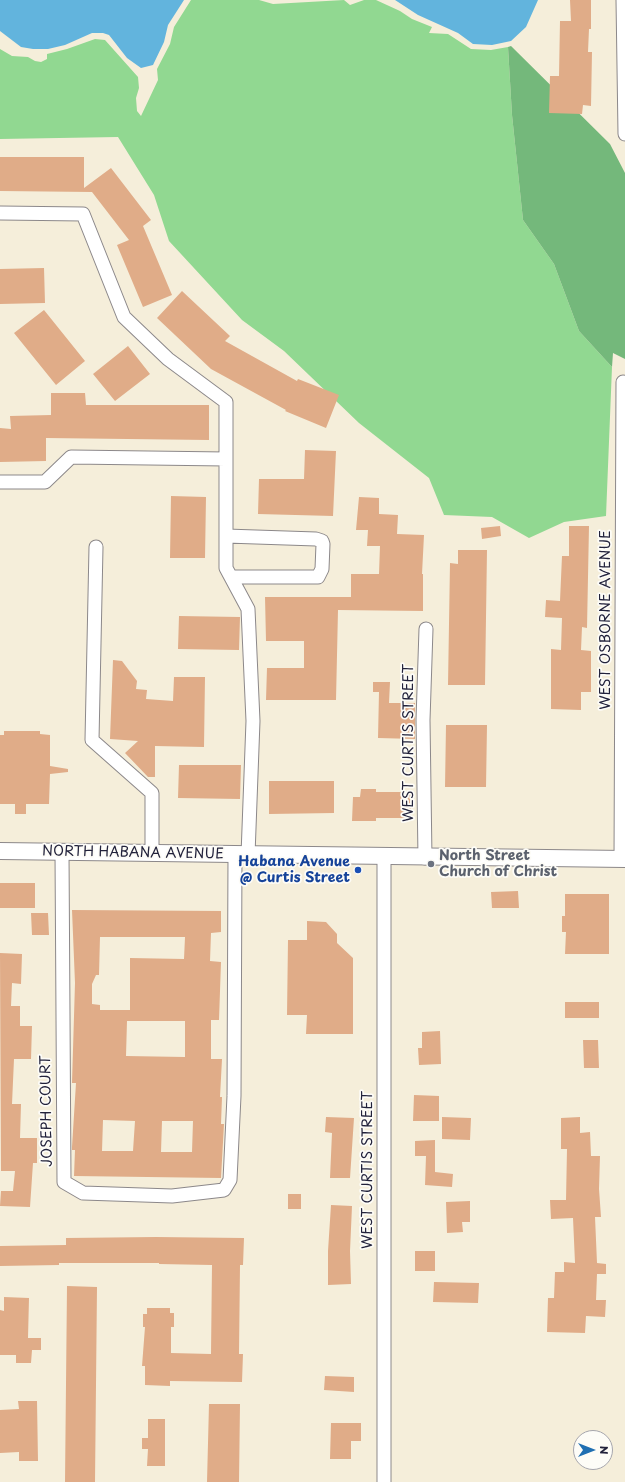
<!DOCTYPE html>
<html>
<head>
<meta charset="utf-8">
<style>
	body { margin:0 }
	#map { position:relative; width:625px; height:1482px; overflow:hidden; background:#f5eeda; font-family:"Playpen Sans",sans-serif }
	canvas { display:block }
	.north { position:absolute; left:573px; top:1430px; width:40px; height:40px; box-sizing:border-box; background:#fdfcf7; border:1px solid #a5a5ac; border-radius:50%; rotate:90deg; font-size:11px; font-weight:700; line-height:16px; text-align:center; color:#22223b }
	.north::after { content:''; display:block; margin:auto; width:14px; height:18px; background:#1f6fb2; clip-path:polygon(50% 0,100% 100%,50% 72%,0 100%) }
</style>
</head>
<body>
<div id="map">
<canvas width="625" height="1482"></canvas>
<div class="north">N</div>
</div>
<script>
const context = document.querySelector('canvas').getContext('2d');
context.lineJoin = 'round';
function paint(path, color) { context.fillStyle = color; context.fill(path, 'evenodd'); }
const toPath = rows => new Path2D(rows.map(r => 'M' + r).join(''));
function stroke(path, color, width, dash) { context.strokeStyle = color; context.lineWidth = width; context.lineCap = dash ? 'butt' : 'round'; context.setLineDash(dash || []); context.stroke(path); }
function write(font, color, halo, rows, align = 'center') {
  context.font = font + ' "Playpen Sans",sans-serif'; context.lineWidth = 3.5; context.setLineDash([]); context.textBaseline = 'middle'; context.strokeStyle = halo; context.fillStyle = color; for (const [text, x, y, turn = 0] of rows) {
    context.save(); context.translate(x, y); context.rotate((+turn || 0) * Math.PI / 180); context.textAlign = isNaN(turn) ? turn : align; if (halo) context.strokeText(text, 0, 0); context.fillText(text, 0, 0); context.restore();
  }
}
const green = toPath([
	[191,0,259,0,273,4,344,0,350,5,364,0,376,0,400,11,412,19,432,27,429,33,448,34,471,49,491,50,508,47,512,115,523,220,554,264,579,331,612,367,606,516,564,522,529,538,492,517,444,515,429,478,359,423,284,351,242,320,169,241,154,195,118,137,0,139,0,49,12,56,28,57,35,61,41,62,47,59,47,54,67,49,95,39,105,40,138,77,139,88,136,98,137,111,141,116,158,80,157,69,170,44,174,27]
]);
const forest = toPath([
	[511,46,610,144,625,173,625,359,613,353,612,367,579,331,554,264,523,220,512,115,508,47]
]);
const water = toPath([
	[0,0,184,0,168,25,164,42,153,65,141,68,127,58,109,35,103,33,92,33,65,45,48,49,33,49,21,47,0,31],
	[395,0,538,0,526,27,511,41,492,45,473,44,458,33,418,15]
]);
const building = toPath([
	[570,0,591,0,591,29,589,29,588,52,592,52,591,106,583,105,582,114,549,113,550,76,559,76,560,21,571,21],
	[0,157,84,157,84,188,111,168,151,220,143,226,172,295,143,307,117,245,129,240,92,192,0,191],
	[44,268,45,303,0,304,0,269],
	[182,291,230,336,225,341,297,381,298,379,339,395,326,428,285,411,286,410,211,369,157,318],
	[44,310,85,361,56,385,14,333],
	[128,346,150,374,115,401,93,374],
	[51,393,85,393,86,405,209,405,209,440,46,438,46,461,0,462,0,428,11,429,10,416,51,415],
	[305,450,336,451,333,516,258,514,259,479,304,479],
	[171,496,206,497,205,558,170,558],
	[359,497,379,498,379,514,398,515,397,534,424,535,422,574,423,574,423,611,338,610,336,700,266,700,267,668,304,668,304,641,266,641,265,597,351,597,351,574,379,574,380,546,367,546,368,530,356,530],
	[500,526,501,536,482,539,481,528],
	[569,526,589,526,587,628,582,627,581,650,591,651,591,692,581,692,581,710,551,709,551,649,561,650,562,618,545,617,546,600,560,601,562,556,569,556],
	[458,550,487,550,485,685,448,685,450,563,458,564],
	[179,616,240,617,239,650,178,649],
	[113,660,122,661,137,681,136,689,147,690,146,699,173,701,174,677,205,677,204,747,155,746,155,777,148,777,125,753,138,741,110,739],
	[373,682,390,682,389,703,415,703,415,739,378,738,379,692,373,692],
	[446,725,487,725,486,787,445,787],
	[4,731,40,731,40,734,50,735,50,766,68,769,68,772,50,774,49,804,26,804,26,814,15,814,15,804,0,804,0,735,4,735],
	[179,765,241,765,240,799,178,798],
	[269,781,334,781,334,813,269,814],
	[361,789,376,789,376,792,411,792,411,818,376,818,376,821,352,821,353,797,360,797],
	[0,883,35,883,35,908,0,908],
	[518,891,519,908,492,908,491,892],
	[565,894,609,894,609,954,565,954,566,932,562,932,562,916,565,916],
	[72,910,221,911,221,932,211,933,210,961,221,962,219,1020,211,1020,211,1059,222,1059,220,1097,222,1097,221,1124,224,1124,221,1178,74,1176,75,1150,72,1150,72,1147,76,1083,72,1083,75,983],
	[100,937,185,937,184,959,130,958,130,1010,100,1010,100,1005,92,1004,92,984,96,975,99,975],
	[127,1021,185,1021,185,1057,126,1056],
	[103,1120,135,1121,133,1151,102,1151],
	[162,1121,193,1121,192,1152,161,1152],
	[31,913,48,913,49,935,32,935],
	[307,921,326,922,337,934,337,943,353,958,353,1034,306,1034,307,1015,287,1015,288,940,307,940],
	[0,953,22,954,21,984,12,983,11,1006,20,1006,20,1026,32,1026,31,1059,14,1059,12,1104,21,1104,20,1138,37,1138,37,1163,33,1163,30,1207,0,1206,1,1191,13,1191,15,1171,1,1171],
	[565,1002,599,1002,599,1018,565,1018],
	[440,1031,441,1064,419,1065,418,1048,422,1048,422,1032],
	[583,1040,598,1040,599,1068,584,1068],
	[414,1095,439,1096,439,1121,413,1121],
	[326,1117,354,1118,350,1178,330,1178,332,1133,325,1132],
	[442,1117,471,1118,470,1140,442,1139],
	[580,1117,580,1133,590,1132,591,1156,600,1156,599,1189,601,1217,595,1217,597,1263,606,1264,606,1274,597,1274,596,1300,606,1300,605,1317,586,1316,585,1333,547,1332,548,1298,554,1298,555,1272,564,1272,564,1262,575,1263,573,1218,551,1219,550,1200,566,1200,567,1149,561,1149,561,1118],
	[435,1140,435,1172,453,1174,452,1187,425,1185,426,1156,415,1156,415,1141],
	[288,1194,301,1194,301,1209,288,1209],
	[470,1201,470,1222,462,1222,463,1232,447,1233,446,1202],
	[331,1205,352,1206,350,1251,351,1284,328,1285,328,1251],
	[156,1237,244,1238,243,1265,240,1265,239,1354,243,1354,242,1382,170,1381,170,1386,145,1385,145,1366,142,1366,145,1327,143,1327,143,1314,147,1314,147,1308,170,1308,170,1313,174,1313,174,1327,171,1327,171,1353,211,1354,212,1265,159,1264,159,1263,59,1263,59,1265,0,1266,0,1246,66,1245,66,1238],
	[415,1251,435,1251,435,1271,415,1271],
	[434,1282,479,1283,478,1303,433,1302],
	[67,1286,97,1287,95,1482,65,1482],
	[4,1297,29,1298,28,1338,41,1338,41,1350,32,1350,31,1363,16,1363,16,1355,0,1355,0,1310,4,1311],
	[325,1376,354,1377,354,1392,324,1390],
	[18,1401,37,1401,38,1461,19,1461,19,1452,0,1453,0,1410,19,1409],
	[209,1404,240,1404,239,1482,207,1482],
	[148,1419,165,1419,165,1466,147,1466,148,1449,142,1449,142,1438,148,1438],
	[331,1423,361,1423,361,1441,351,1441,351,1459,330,1459]
]);
const minor = toPath([
	[623,0,625,134],
	[0,213,83,214,124,317,168,359,226,402,226,568,248,609,253,721,248,855],
	[0,482,45,482,71,457,226,459],
	[226,536,316,539,322,541,323,544,322,569,318,577,231,577],
	[96,547,92,740,152,793,152,854],
	[62,852,64,1182,83,1193,172,1196,224,1190,230,1180,234,1096,235,855],
	[425,858,423,720,426,629],
	[621,859,623,382],
	[384,1482,384,857]
]);
const tertiary = toPath([
	[0,851,625,859]
]);
const markers = [
	[431,864,4,"#6b7280"],
	[358,870,4,"#1a4fb4"]
];
const streetNames = [
	["WEST OSBORNE AVENUE",606,620,-90],
	["WEST CURTIS STREET",409,743,-90],
	["NORTH HABANA AVENUE",133,853,1],
	["JOSEPH COURT",47,1111,-91],
	["WEST CURTIS STREET",368,1170,-90]
];
const worshipNames = [
	["North Street",439,856],
	["Church of Christ",439,872]
];
const transitNames = [
	["Habana Avenue",350,862],
	["@ Curtis Street",350,878]
];
paint(green, '#91d891');
paint(forest, '#74b87b');
paint(water, '#62b4dd');
paint(building, '#e0ac88');
stroke(minor, '#8c888a', 15);
stroke(tertiary, '#8c888a', 18);
stroke(minor, '#fff', 13);
stroke(tertiary, '#fff', 16);
for (const [x, y, r, color] of markers) { const dot = new Path2D(); dot.arc(x, y, r, 0, 2 * Math.PI); context.fillStyle = color; context.fill(dot); stroke(dot, '#fdfcf7', 1.5); }
write('14px', '#22223b', '#fdfcf7', streetNames);
write('bold 14px', '#5b616d', '#fdfcf7', worshipNames, 'left');
write('bold 14px', '#164399', '#fdfcf7', transitNames, 'right');
</script>
</body>
</html>
